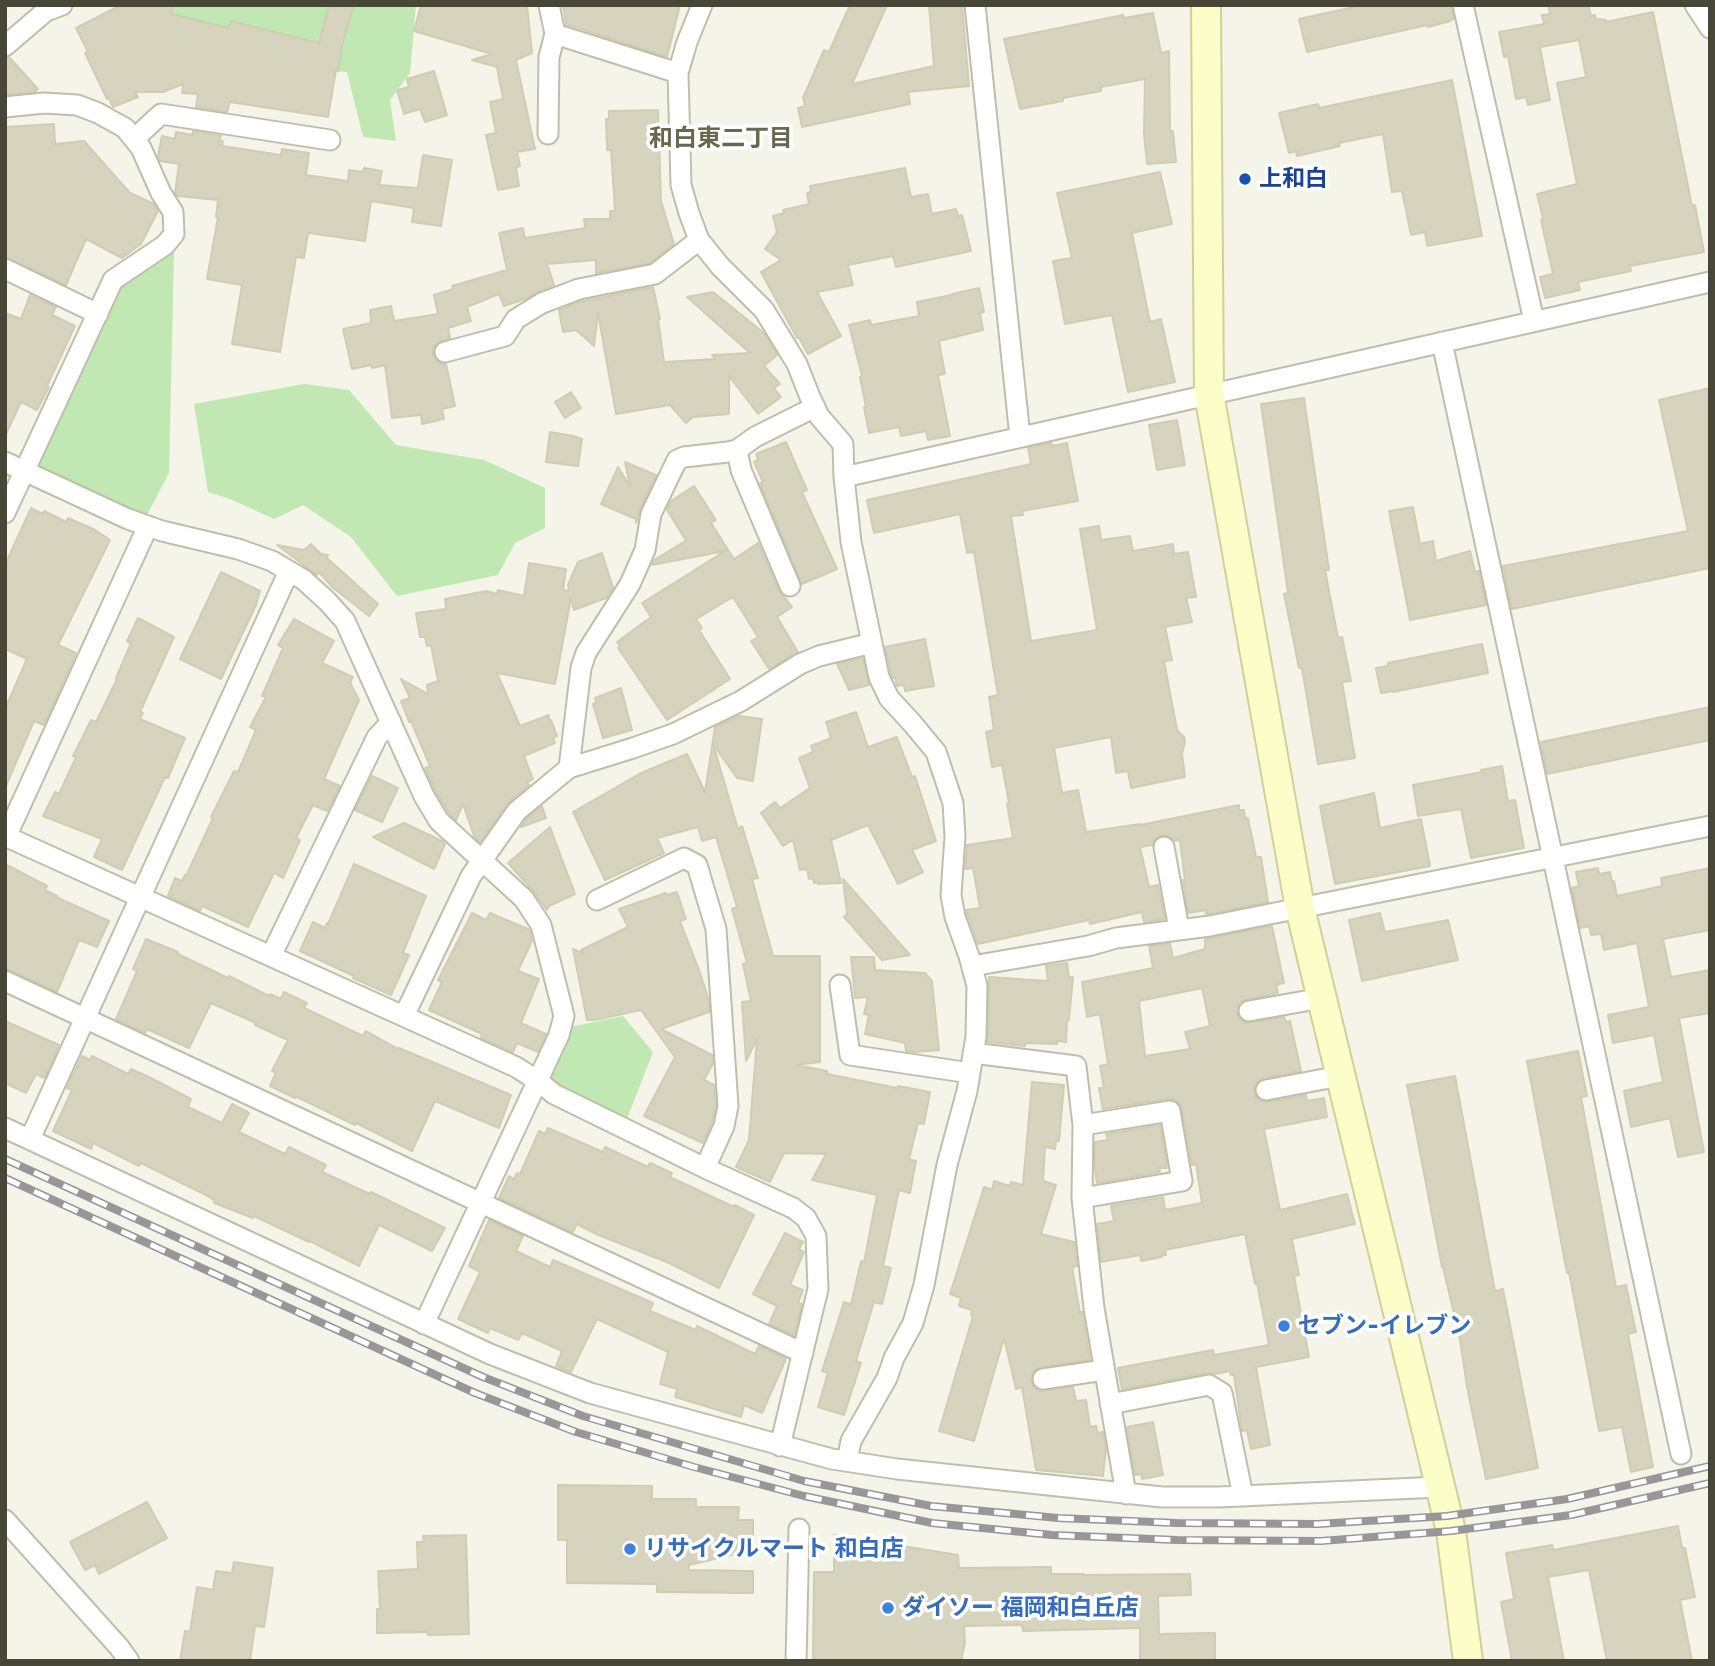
<!DOCTYPE html>
<html>
<head>
<meta charset="utf-8">
<style>
	body { margin:0 }
	#map { position:relative; width:1715px; height:1666px; overflow:hidden; background:#f4f4e9; font-family:"Work Sans",sans-serif }
	canvas { display:block }
	.frame { position:absolute; inset:0; border:7px solid #484637; pointer-events:none }
</style>
</head>
<body>
<div id="map">
<canvas width="1715" height="1666"></canvas>
<div class="frame"></div>
</div>
<script>
const context = document.querySelector('canvas').getContext('2d');
context.lineJoin = 'round';
function paint(path, color) { context.fillStyle = color; context.fill(path, 'evenodd'); }
const toPath = rows => new Path2D(rows.map(r => 'M' + r).join(''));
function stroke(path, color, width, dash) { context.strokeStyle = color; context.lineWidth = width; context.lineCap = dash ? 'butt' : 'round'; context.setLineDash(dash || []); context.stroke(path); }
function write(font, color, halo, rows, align = 'center') {
  context.font = font + ' "Work Sans","Noto Sans JP",sans-serif'; context.lineWidth = 7; context.setLineDash([]); context.textBaseline = 'middle'; context.strokeStyle = halo; context.fillStyle = color; for (const [text, x, y, turn = 0] of rows) {
    context.save(); context.translate(x, y); context.rotate((+turn || 0) * Math.PI / 180); context.textAlign = isNaN(turn) ? turn : align; if (halo) context.strokeText(text, 0, 0); context.fillText(text, 0, 0); context.restore();
  }
}
const green = toPath([
	[118,5,416,5,410,73,390,100,396,141,363,137,347,72,134,55],
	[174,252,169,473,146,517,36,467,118,285],
	[304,384,349,390,396,445,484,460,545,488,545,528,515,543,498,575,397,596,351,537,303,505,274,519,230,499,208,492,194,404],
	[623,1016,653,1052,625,1124,546,1084,567,1044,570,1027]
]);
const building = toPath([
	[121,5,173,5,171,14,229,28,231,21,319,43,329,5,354,5,342,45,338,71,336,70,328,117,230,102,227,112,196,107,198,94,182,93,183,84,163,92,135,92,138,97,113,107,109,98,107,99,85,53,88,52,76,28,121,5],
	[421,5,527,5,532,53,516,60,535,149,517,152,520,166,516,167,519,186,498,190,486,135,496,133,490,102,503,99,497,67,472,60,492,54,414,31,421,5],
	[563,5,680,5,667,57,566,24,563,5],
	[850,5,887,5,852,84,934,66,929,5,962,5,969,86,908,92,910,104,802,127,798,108,805,106,803,98,824,50,829,52,850,5],
	[1363,5,1451,5,1454,19,1450,20,1450,21,1428,27,1427,25,1307,52,1299,19,1363,5],
	[1548,5,1588,5,1591,16,1595,15,1596,19,1606,20,1606,22,1653,12,1692,206,1695,205,1704,252,1630,266,1631,271,1578,282,1580,290,1545,298,1540,277,1553,274,1541,220,1543,219,1537,194,1577,184,1557,83,1586,77,1579,40,1540,47,1550,100,1528,105,1526,97,1516,99,1508,56,1504,57,1499,32,1544,24,1542,15,1550,14,1548,5],
	[1153,13,1161,53,1169,51,1170,131,1173,131,1176,162,1147,164,1144,133,1145,79,1101,87,1101,91,1063,98,1063,101,1020,109,1004,39,1123,15,1124,18,1153,13],
	[9,57,38,89,35,92,5,95,5,58,9,57],
	[434,71,447,115,425,122,420,109,404,114,397,90,409,87,407,79,434,71],
	[1452,80,1482,236,1427,246,1425,232,1411,235,1402,191,1392,192,1383,134,1339,143,1340,146,1297,156,1296,151,1289,153,1279,113,1318,104,1319,108,1452,80],
	[658,110,661,201,674,244,650,263,596,273,596,260,547,264,554,285,537,292,525,299,504,306,499,294,467,307,471,321,448,328,450,338,437,343,433,349,433,356,436,360,441,364,446,364,455,406,442,409,444,419,422,424,421,415,392,418,385,365,372,368,371,365,352,369,343,329,371,323,370,310,391,306,394,321,438,314,434,295,453,289,452,286,507,270,499,233,523,228,525,238,585,228,584,219,610,219,610,211,615,211,611,150,607,150,606,119,609,119,609,111,658,110],
	[54,124,55,144,84,141,130,193,154,204,158,211,141,244,122,258,86,239,66,285,5,257,5,127,54,124],
	[193,131,221,136,219,141,223,141,222,146,281,155,282,149,309,153,306,175,348,181,349,170,363,172,364,168,382,171,379,185,418,188,423,155,452,160,441,226,412,222,414,208,371,201,365,241,308,233,304,258,296,257,280,352,232,344,242,285,207,279,218,217,216,217,218,200,177,196,175,193,179,164,160,161,158,156,162,136,175,139,176,132,192,135,193,131],
	[905,168,911,197,928,194,932,214,956,209,958,216,962,215,971,251,896,267,893,256,848,265,853,285,817,292,841,336,808,354,798,336,797,338,761,272,781,260,765,249,777,232,773,216,784,213,783,210,809,204,807,193,811,192,810,186,905,168],
	[1160,172,1172,224,1132,233,1150,322,1161,319,1175,382,1128,392,1112,315,1065,324,1053,261,1072,258,1057,193,1160,172],
	[653,287,660,319,658,319,664,362,715,359,712,355,750,353,687,297,713,292,764,333,777,355,764,366,780,384,774,388,781,397,758,414,729,376,729,414,693,417,686,423,670,405,616,414,598,313,594,346,576,330,563,332,559,310,579,302,653,287],
	[979,288,984,312,980,313,983,330,939,341,945,374,938,375,950,436,928,440,926,431,901,436,899,427,869,433,864,407,866,407,860,377,862,376,849,325,870,320,871,325,919,316,917,302,952,295,952,294,979,288],
	[30,295,56,307,52,315,75,326,47,386,49,387,37,410,21,402,5,436,5,313,21,319,30,295],
	[1710,388,1710,568,1512,609,1503,566,1688,531,1659,400,1710,388],
	[571,392,581,408,565,418,555,402,571,392],
	[1304,398,1329,570,1325,570,1338,638,1342,637,1351,681,1342,682,1355,758,1318,764,1302,668,1299,668,1284,594,1288,593,1261,404,1304,398],
	[1177,420,1185,465,1157,470,1149,425,1177,420],
	[550,432,573,436,582,439,578,466,546,462,550,432],
	[786,442,807,490,802,492,837,569,802,584,760,483,763,482,754,462,758,460,756,454,786,442],
	[1051,443,1052,446,1067,443,1078,501,1022,511,1023,515,1011,516,1031,641,1097,630,1080,529,1099,526,1101,540,1130,536,1133,551,1173,544,1174,554,1188,552,1196,597,1186,598,1192,622,1165,627,1172,660,1164,661,1177,730,1184,737,1185,742,1182,754,1185,777,1131,788,1128,771,1116,773,1111,737,1054,748,1062,793,1078,790,1086,832,1140,824,1140,825,1239,805,1239,810,1244,810,1245,819,1248,818,1256,857,1261,857,1268,902,1208,914,1206,914,1206,910,1188,913,1183,880,1185,880,1180,840,1174,841,1169,836,1162,835,1156,838,1152,845,1140,847,1149,887,1158,885,1165,919,1144,922,1142,912,1090,924,1089,920,978,944,966,910,980,908,973,868,965,869,967,845,1013,838,1007,804,1009,803,1002,765,992,767,986,732,994,730,989,697,998,695,974,552,967,553,960,514,874,533,867,500,1031,464,1028,448,1051,443],
	[625,462,656,475,640,509,636,523,636,519,601,504,618,467,630,486,625,462],
	[694,486,716,520,711,523,734,559,758,543,779,591,792,607,777,617,798,652,769,669,751,641,758,637,733,597,696,619,702,628,699,630,730,679,667,720,618,648,620,646,617,642,651,617,642,603,725,551,652,565,654,560,687,540,685,539,667,510,671,501,694,486],
	[1413,507,1420,544,1433,541,1436,561,1470,551,1475,572,1479,571,1486,605,1410,620,1389,511,1413,507],
	[31,508,43,514,44,511,66,522,68,518,95,530,110,540,58,645,76,653,44,725,34,721,5,788,5,709,27,659,5,649,5,565,31,508],
	[311,544,321,554,328,555,327,558,378,604,369,616,332,587,319,572,317,575,277,545,304,550,311,544],
	[602,553,613,588,606,598,574,610,571,598,555,684,497,673,520,726,549,715,549,720,551,720,557,736,553,738,555,743,524,756,533,779,527,782,529,785,507,804,480,842,474,836,463,804,456,820,449,813,435,790,425,768,430,766,411,721,409,722,401,701,410,698,401,679,428,694,427,685,438,681,431,645,427,646,425,637,420,637,416,613,446,609,445,599,486,591,497,594,498,590,524,596,529,563,566,569,563,590,569,591,568,585,578,562,602,553],
	[221,572,260,591,256,605,221,679,180,659,221,572],
	[138,618,174,637,140,712,143,713,140,719,185,738,168,778,165,777,122,870,94,857,102,839,43,816,55,792,59,794,76,757,73,756,91,720,96,722,117,679,116,678,131,643,127,641,138,618],
	[294,619,334,641,322,663,353,677,350,683,359,700,324,779,340,786,327,811,313,805,296,838,300,840,283,878,274,873,248,927,202,906,200,911,168,896,175,878,182,881,185,875,186,876,213,818,211,817,234,771,238,772,256,730,250,727,266,697,262,696,283,648,278,645,294,619],
	[925,639,934,686,905,691,904,685,897,686,895,678,893,678,891,673,885,647,925,639],
	[1482,644,1488,673,1393,692,1393,691,1381,693,1376,668,1388,666,1388,663,1482,644],
	[863,658,869,685,849,690,837,664,863,658],
	[621,688,632,730,603,738,593,704,596,703,595,698,621,688],
	[1710,707,1710,740,1547,774,1541,742,1710,707],
	[856,712,868,747,897,737,912,777,915,776,936,841,912,850,923,872,898,884,868,825,831,840,841,883,818,884,818,882,814,883,813,878,809,879,807,869,800,870,793,840,783,846,761,813,775,802,780,808,810,788,799,758,813,752,811,746,831,738,826,722,856,712],
	[739,716,762,719,753,781,737,778,713,744,738,829,742,826,758,878,752,879,773,956,820,956,820,1062,796,1065,827,1071,827,1074,897,1088,898,1086,930,1092,924,1124,918,1123,909,1159,916,1161,910,1193,899,1190,883,1266,891,1268,882,1304,874,1302,856,1361,861,1363,844,1415,818,1407,827,1376,828,1373,822,1371,844,1302,851,1304,861,1261,864,1262,877,1195,812,1180,826,1154,784,1153,770,1182,736,1167,749,1140,757,1039,746,1061,742,1002,751,1001,743,964,747,963,732,909,737,907,716,837,702,841,698,827,657,838,664,853,605,880,573,812,641,773,687,754,705,792,715,727,739,716],
	[1502,766,1508,801,1515,800,1524,848,1471,858,1461,809,1418,816,1413,785,1482,772,1481,770,1502,766],
	[372,776,398,788,382,822,355,810,372,776],
	[1374,793,1380,828,1421,819,1430,866,1335,884,1320,806,1374,793],
	[542,806,546,818,521,827,526,819,542,806],
	[404,823,442,841,445,844,434,869,373,837,404,823],
	[550,827,575,894,549,906,547,910,534,892,508,863,550,827],
	[5,864,47,886,45,890,57,896,56,897,109,921,97,947,79,940,57,992,5,968,5,864],
	[354,864,426,896,403,953,409,955,391,995,353,978,354,976,300,951,313,922,325,928,327,923,328,924,354,864],
	[1598,868,1599,874,1610,872,1612,882,1614,881,1617,896,1662,886,1661,878,1710,868,1710,930,1663,939,1671,977,1710,970,1710,1013,1679,1018,1704,1152,1678,1157,1670,1118,1631,1127,1624,1091,1663,1082,1654,1035,1613,1043,1608,1015,1649,1007,1637,943,1604,950,1601,934,1591,935,1589,926,1580,928,1572,888,1579,886,1576,872,1598,868],
	[843,879,910,955,882,960,844,917,847,914,843,879],
	[677,892,686,919,680,921,699,970,709,1001,709,1012,661,1029,712,1055,713,1063,704,1080,714,1085,716,1105,712,1122,703,1143,644,1116,675,1057,641,1010,595,1020,587,1020,573,949,584,954,581,950,628,927,619,909,666,893,667,895,677,892],
	[472,913,486,920,490,913,530,930,532,941,518,971,539,979,521,1023,546,1034,538,1052,517,1043,513,1052,481,1038,482,1034,429,1010,442,982,438,980,472,913],
	[1380,913,1385,932,1448,920,1458,960,1362,981,1349,920,1380,913],
	[1272,926,1284,983,1276,985,1278,993,1242,1001,1238,1006,1237,1014,1240,1019,1245,1023,1284,1017,1286,1022,1290,1021,1301,1071,1263,1078,1258,1081,1255,1085,1254,1093,1256,1097,1261,1101,1268,1102,1306,1095,1307,1101,1324,1098,1327,1117,1264,1129,1280,1210,1347,1194,1355,1224,1292,1239,1299,1275,1294,1276,1309,1357,1256,1367,1270,1445,1251,1449,1247,1430,1242,1431,1234,1375,1231,1375,1230,1371,1215,1374,1207,1373,1122,1389,1118,1368,1213,1350,1214,1355,1269,1345,1257,1283,1255,1284,1245,1234,1165,1250,1166,1255,1162,1255,1162,1257,1141,1261,1140,1255,1101,1262,1097,1224,1114,1221,1111,1206,1163,1197,1165,1210,1202,1203,1196,1164,1192,1165,1182,1109,1179,1103,1174,1099,1168,1099,1103,1109,1099,1088,1104,1088,1100,1066,1108,1064,1100,1014,1087,1017,1082,982,1153,968,1149,946,1170,943,1173,958,1205,949,1205,939,1272,926],
	[1202,988,1210,1026,1185,1032,1190,1049,1145,1056,1139,1001,1202,988],
	[146,939,178,952,178,954,228,978,229,976,269,996,270,994,281,999,284,992,307,1003,304,1008,363,1036,366,1031,398,1049,399,1048,511,1095,499,1128,435,1101,412,1151,356,1123,355,1125,295,1096,295,1098,270,1086,276,1073,272,1071,288,1040,255,1025,256,1023,211,1003,189,1048,147,1029,145,1033,116,1019,137,971,133,969,146,939],
	[851,957,874,957,875,970,925,973,932,981,939,1050,916,1052,906,1051,905,1043,865,1034,869,1015,864,1014,868,997,855,998,851,957],
	[1067,963,1069,978,1073,977,1069,1020,1067,1021,1066,1042,1057,1041,1057,1044,1025,1043,1025,1046,988,1042,989,977,1048,981,1046,966,1067,963],
	[5,1021,59,1045,45,1078,36,1074,26,1093,5,1083,5,1021],
	[1578,1051,1587,1096,1581,1097,1616,1287,1626,1285,1636,1332,1628,1334,1653,1467,1631,1472,1622,1427,1599,1431,1569,1272,1567,1273,1527,1061,1578,1051],
	[82,1056,90,1060,92,1056,128,1074,131,1069,149,1077,191,1099,188,1107,222,1123,232,1104,249,1113,239,1132,285,1154,289,1147,326,1165,322,1172,370,1194,371,1192,445,1228,432,1251,379,1225,359,1266,310,1241,309,1242,254,1216,253,1218,214,1203,215,1201,208,1196,141,1163,139,1166,93,1143,91,1149,53,1131,72,1090,67,1088,82,1056],
	[1455,1076,1495,1291,1503,1289,1538,1468,1486,1479,1467,1387,1460,1339,1443,1267,1442,1267,1407,1085,1455,1076],
	[1032,1082,1064,1085,1059,1141,1056,1141,1055,1149,1045,1147,1043,1181,1056,1185,1041,1234,1074,1242,1077,1266,1072,1267,1080,1313,1082,1312,1090,1360,1041,1367,1035,1370,1032,1374,1031,1381,1034,1387,1039,1391,1073,1387,1076,1401,1086,1400,1090,1427,1096,1426,1098,1433,1103,1432,1106,1448,1103,1476,1036,1470,1022,1387,1016,1389,1004,1338,974,1441,939,1431,973,1316,971,1315,972,1310,959,1306,961,1298,950,1294,984,1187,992,1190,994,1181,1010,1186,1011,1182,1023,1185,1032,1082],
	[1160,1125,1167,1168,1159,1168,1160,1172,1097,1183,1095,1170,1095,1142,1108,1140,1106,1134,1160,1125],
	[548,1128,603,1152,605,1147,648,1167,650,1163,672,1173,670,1177,734,1207,735,1205,754,1215,719,1288,669,1263,596,1234,577,1224,573,1232,499,1198,509,1176,514,1179,517,1173,520,1174,539,1131,545,1134,548,1128],
	[489,1220,523,1236,516,1251,550,1267,553,1260,653,1303,650,1311,696,1330,697,1326,755,1354,759,1346,786,1359,762,1413,744,1405,741,1417,675,1397,677,1389,660,1384,668,1352,597,1319,571,1372,556,1366,562,1351,522,1333,518,1340,490,1328,488,1333,458,1319,480,1272,469,1266,489,1220],
	[785,1233,803,1242,799,1249,804,1252,790,1285,803,1290,798,1303,802,1304,794,1335,769,1324,777,1306,753,1294,785,1233],
	[1153,1422,1163,1475,1142,1479,1141,1474,1135,1475,1127,1427,1153,1422],
	[558,1485,652,1486,652,1499,696,1499,696,1507,739,1507,738,1520,753,1520,753,1550,689,1565,689,1570,753,1571,753,1593,657,1592,657,1584,567,1583,567,1540,558,1540,558,1485],
	[147,1502,167,1538,99,1574,95,1565,85,1570,70,1542,147,1502],
	[1678,1526,1682,1548,1685,1548,1695,1597,1680,1600,1692,1661,1607,1661,1589,1570,1548,1577,1564,1661,1512,1661,1501,1602,1514,1599,1506,1553,1552,1545,1553,1550,1678,1526],
	[466,1535,469,1634,428,1635,428,1632,377,1633,377,1609,380,1609,378,1571,418,1569,417,1542,424,1542,423,1536,466,1535],
	[834,1535,958,1555,959,1568,1051,1567,1051,1574,1084,1574,1084,1575,1190,1574,1191,1595,1158,1596,1159,1634,1215,1633,1215,1661,1140,1661,1140,1628,1023,1631,1022,1625,964,1626,965,1643,961,1661,813,1661,814,1572,834,1572,834,1535],
	[234,1562,273,1568,264,1627,255,1626,250,1661,180,1661,185,1631,190,1632,197,1587,213,1590,216,1571,232,1573,234,1562]
]);
const street = toPath([
	[549,5,555,34,678,73],
	[702,5,687,42,678,73,681,185,689,213,699,240,720,266,764,310,797,364,810,397,819,416,843,444,844,477,851,542,879,677,889,698,912,723,936,752,953,803,955,836,951,895,955,917,969,956,977,986,976,1037,967,1091,947,1165,924,1285,913,1323,894,1358,887,1378,851,1441,847,1461],
	[975,5,1020,437],
	[1463,5,1534,321],
	[1695,5,1710,28],
	[5,46,46,11,62,5],
	[5,107,44,103,77,105,98,113,125,128,141,148,161,193,173,212,174,234,165,245,113,280,5,513],
	[548,134,549,57,555,34],
	[134,139,161,114,330,140],
	[5,269,98,314],
	[1442,342,1681,1454],
	[445,352,505,336,516,319,542,303,579,289,655,274,699,240],
	[737,450,741,470,790,586],
	[5,462,128,519,162,531,238,549,272,561,304,580,327,601,345,621,424,796,439,821,524,899,541,925,564,1016,559,1035,424,1324],
	[844,477,1710,282],
	[569,768,633,748,673,734,741,701,800,664,819,656,872,643],
	[5,836,516,1067,538,1081,554,1094,705,1168,793,1208,806,1218,816,1236,818,1289,780,1446],
	[6,837,148,526],
	[1164,847,1179,929],
	[597,900,684,858,697,865,716,929,728,1106,724,1126,705,1168],
	[271,956,377,737,391,722],
	[972,966,1088,946,1116,938,1210,926,1710,826],
	[5,981,803,1353],
	[840,985,850,1055,970,1073],
	[1249,1011,1322,998],
	[404,1016,471,876,517,811,569,768,581,668,586,653,630,584,645,550,651,514,677,460,684,457,728,452,737,450,755,437,815,407],
	[973,1053,1076,1066,1083,1125,1082,1198,1094,1308,1126,1494],
	[1266,1090,1340,1076],
	[5,1128,490,1354,590,1393,832,1459,897,1469,1162,1497,1219,1497,1440,1487],
	[30,1139,289,571],
	[1082,1198,1182,1181,1170,1111,1083,1125],
	[1043,1379,1104,1370],
	[1110,1404,1209,1385,1222,1393,1243,1496],
	[5,1520,119,1647,129,1661],
	[796,1661,799,1529]
]);
const secondary = toPath([
	[1206,5,1209,394,1300,908,1451,1531,1468,1661]
]);
const rail = toPath([
	[5,1159,483,1377,583,1416,804,1481,931,1506,1058,1518,1177,1523,1318,1524,1447,1516,1567,1499,1710,1466],
	[5,1178,475,1393,576,1432,694,1467,804,1496,932,1523,1052,1535,1177,1540,1321,1541,1451,1531,1571,1515,1710,1483]
]);
const markers = [
	[1245,179,7,"#1a4fb4"],
	[1284,1326,7,"#3f7fe0"],
	[630,1549,7,"#3f7fe0"],
	[888,1608,7,"#3f7fe0"]
];
const transitNames = [
	["上和白",1259,179]
];
const shopNames = [
	["セブン-イレブン",1298,1326],
	["リサイクルマート 和白店",644,1549],
	["ダイソー 福岡和白丘店",902,1608]
];
const neighbourhoodNames = [
	["和白東二丁目",721,139]
];
paint(green, '#c1e8b2');
paint(building, '#d6d3be');
stroke(building, '#d0cdb2', 2);
stroke(street, '#c0beab', 23);
stroke(secondary, '#d0d097', 32);
stroke(street, '#fff', 19);
stroke(secondary, '#fcfec9', 28);
stroke(rail, '#979797', 8);
stroke(rail, '#fff', 5, [16]);
for (const [x, y, r, color] of markers) { const dot = new Path2D(); dot.arc(x, y, r, 0, 2 * Math.PI); context.fillStyle = color; context.fill(dot); stroke(dot, '#fff', 2.5); }
write('bold 23px', '#164399', '#fff', transitNames, 'left');
write('bold 23px', '#366cbe', '#fff', shopNames, 'left');
write('bold 24px', '#6a674f', '#fff', neighbourhoodNames);
</script>
</body>
</html>
